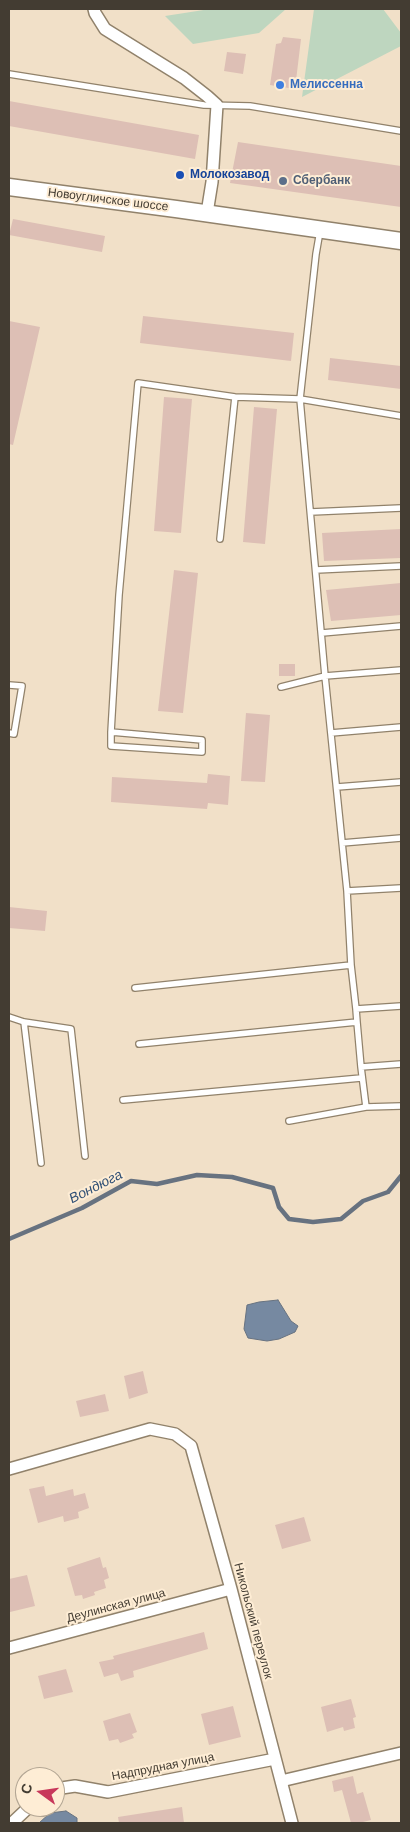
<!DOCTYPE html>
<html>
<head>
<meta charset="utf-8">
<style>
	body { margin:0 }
	#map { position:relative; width:410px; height:1832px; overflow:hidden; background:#f1e0c8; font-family:Helvetica,sans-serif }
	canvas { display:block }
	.frame { position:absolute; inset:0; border:10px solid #433c32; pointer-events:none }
	.north { position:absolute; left:15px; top:1767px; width:50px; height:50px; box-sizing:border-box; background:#feedd5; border:1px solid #b3a694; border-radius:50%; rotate:284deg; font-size:14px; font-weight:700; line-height:20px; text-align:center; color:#433c32 }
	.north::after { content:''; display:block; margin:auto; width:18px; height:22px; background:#c8385b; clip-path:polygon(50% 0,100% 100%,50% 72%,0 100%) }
</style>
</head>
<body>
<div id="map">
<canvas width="410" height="1832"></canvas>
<div class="frame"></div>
<div class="north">С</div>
</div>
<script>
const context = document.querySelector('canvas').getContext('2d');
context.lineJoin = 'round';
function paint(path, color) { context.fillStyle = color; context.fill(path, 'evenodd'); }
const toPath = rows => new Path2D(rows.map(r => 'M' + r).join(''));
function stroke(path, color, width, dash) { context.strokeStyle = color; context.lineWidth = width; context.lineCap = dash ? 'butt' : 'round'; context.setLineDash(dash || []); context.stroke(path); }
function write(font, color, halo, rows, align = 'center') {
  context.font = font + ' Helvetica,sans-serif'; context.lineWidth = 4; context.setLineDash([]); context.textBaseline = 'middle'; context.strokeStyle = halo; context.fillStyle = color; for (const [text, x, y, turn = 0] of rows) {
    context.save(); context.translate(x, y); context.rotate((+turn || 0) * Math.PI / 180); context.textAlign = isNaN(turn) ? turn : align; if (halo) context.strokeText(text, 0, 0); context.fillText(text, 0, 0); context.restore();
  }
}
const green = toPath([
	[210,9,286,9,259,33,193,44,165,16],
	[314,9,383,9,401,33,401,46,302,97]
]);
const water = toPath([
	[278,1300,291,1321,298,1326,295,1332,279,1339,267,1341,248,1338,244,1329,247,1305,259,1302,278,1300],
	[66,1811,77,1818,77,1823,39,1823,50,1813,66,1811]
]);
const stream = toPath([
	[9,1239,82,1208,131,1181,157,1184,197,1175,232,1177,273,1188,279,1207,289,1219,313,1222,341,1219,363,1201,388,1192,401,1176]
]);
const building = toPath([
	[283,37,301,39,295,89,270,85,276,44,281,43],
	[227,52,246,54,243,74,224,71],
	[9,101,199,135,195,159,9,126],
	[238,142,401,166,401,207,230,183],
	[13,219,105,236,102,252,9,235],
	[143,316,294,333,291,361,140,343],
	[9,321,40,327,13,445,9,444],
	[330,358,401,366,401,389,328,380],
	[164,397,192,399,181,533,154,531],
	[254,407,277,409,265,544,243,542],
	[401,529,401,558,324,561,322,533],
	[174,570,198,573,183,713,158,711],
	[401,583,401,615,331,621,326,590],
	[279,664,295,664,295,676,279,676],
	[246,713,270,715,265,782,241,781],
	[208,774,230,776,228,805,208,803,207,809,111,802,112,777,207,783],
	[9,907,47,911,45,931,9,928],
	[143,1371,148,1393,129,1399,124,1376],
	[105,1394,109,1411,80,1417,76,1401],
	[44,1486,46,1496,73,1489,74,1496,85,1493,89,1508,78,1512,79,1518,64,1522,63,1516,38,1523,29,1489],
	[304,1517,311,1541,282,1549,275,1525],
	[100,1557,103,1568,106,1567,109,1578,104,1580,106,1588,94,1592,95,1595,83,1599,82,1595,75,1596,67,1568],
	[27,1575,35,1606,10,1612,9,1579],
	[204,1632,208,1649,133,1671,134,1677,121,1681,118,1673,104,1677,99,1662,114,1659,113,1656],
	[66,1669,73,1692,44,1699,38,1676],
	[351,1699,356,1717,353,1718,355,1728,344,1731,343,1727,327,1732,321,1707],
	[233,1706,241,1737,209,1745,201,1714],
	[130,1713,137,1732,132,1734,134,1738,120,1743,118,1739,109,1741,103,1721],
	[353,1776,357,1794,363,1792,371,1820,359,1823,351,1823,342,1790,334,1792,332,1781],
	[182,1807,184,1823,119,1823,118,1817]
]);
const lane = toPath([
	[9,74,204,105,250,106,401,131],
	[320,231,316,254,300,399,325,676,347,891,351,965],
	[311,512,401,508],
	[220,539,235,397],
	[316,570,401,566],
	[322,633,401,626],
	[9,685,22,686,14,734,9,733],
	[281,687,325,676,401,670],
	[111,732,202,740,202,752,111,746,111,732,119,595,138,383,235,397,300,399,401,416],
	[331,733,401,727],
	[337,787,401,782],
	[342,843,401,838],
	[347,891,401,888],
	[135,988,351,965,356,1009],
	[9,1017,24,1022,71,1029,85,1156],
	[24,1022,41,1163],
	[357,1022,361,1067],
	[139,1044,357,1022,356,1009,401,1006],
	[401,1064,361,1067,366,1107,401,1106],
	[123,1100,361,1078],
	[289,1121,366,1107]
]);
const street = toPath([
	[94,9,95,13,105,29,184,78,207,96,217,105,212,182,207,213],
	[9,1469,150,1429,175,1434,191,1446,231,1589,292,1823],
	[9,1648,231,1589],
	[281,1781,401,1753],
	[55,1789,75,1786,108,1792,275,1759],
	[12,1823,29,1807]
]);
const secondary = toPath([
	[9,187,176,209,401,241]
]);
const markers = [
	[280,85,5,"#3f7fe0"],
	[180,175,5,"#1a4fb4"],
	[283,181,5,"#5c6f8a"]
];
const shopNames = [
	["Мелиссенна",290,85]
];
const transitNames = [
	["Молокозавод",190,175]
];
const serviceNames = [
	["Сбербанк",293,181]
];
const streetNames = [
	["Новоугличское шоссе",108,200,7],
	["Деулинская улица",116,1606,-15],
	["Никольский переулок",253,1621,75],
	["Надпрудная улица",163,1767,-11]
];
const waterNames = [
	["Вондюга",96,1187,-27]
];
paint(green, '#bed6bf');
paint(water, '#7689a1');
stroke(water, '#677280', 1);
stroke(stream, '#677280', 4.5);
paint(building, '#ddbfb5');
stroke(lane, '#91826b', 8);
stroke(street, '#91826b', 14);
stroke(secondary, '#91826b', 19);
stroke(lane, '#fff', 5.5);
stroke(street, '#fff', 11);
stroke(secondary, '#fff', 16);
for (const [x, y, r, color] of markers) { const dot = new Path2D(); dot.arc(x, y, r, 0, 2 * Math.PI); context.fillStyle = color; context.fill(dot); stroke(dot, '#feedd5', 2); }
write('bold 12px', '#366cbe', '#feedd5', shopNames, 'left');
write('bold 12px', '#164399', '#feedd5', transitNames, 'left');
write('bold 12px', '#4e5e75', '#feedd5', serviceNames, 'left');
write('12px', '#433c32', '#feedd5', streetNames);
write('italic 14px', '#325176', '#feedd5', waterNames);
</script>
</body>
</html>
